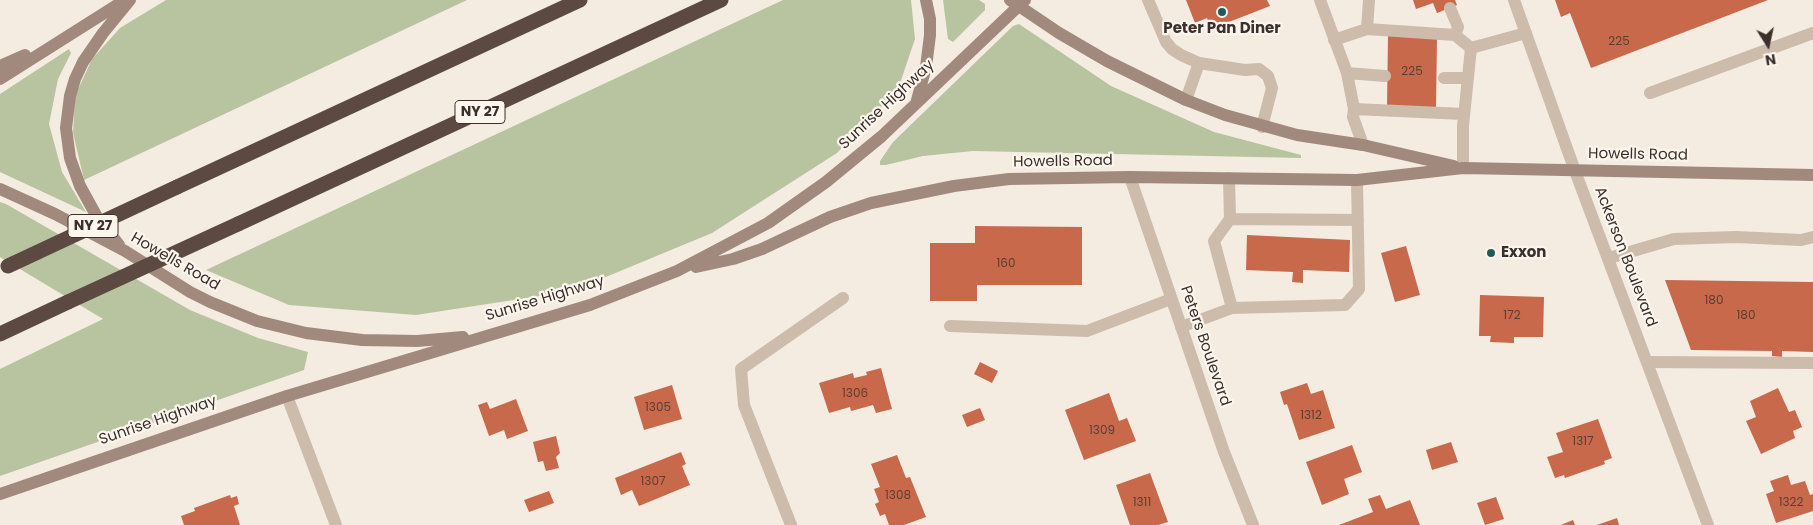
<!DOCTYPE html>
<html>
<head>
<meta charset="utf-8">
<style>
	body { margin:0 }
	#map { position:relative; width:1813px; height:525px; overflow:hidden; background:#f4ebe1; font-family:Poppins,sans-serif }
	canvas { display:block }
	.north { position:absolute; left:1743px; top:20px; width:50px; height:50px; -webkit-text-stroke:4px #fbf5ee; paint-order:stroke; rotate:170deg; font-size:14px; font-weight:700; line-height:20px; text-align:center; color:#3b302b }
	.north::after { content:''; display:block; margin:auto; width:18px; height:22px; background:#3b302b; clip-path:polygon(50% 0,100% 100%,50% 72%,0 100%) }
</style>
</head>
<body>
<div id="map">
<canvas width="1813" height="525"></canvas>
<div class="north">N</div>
</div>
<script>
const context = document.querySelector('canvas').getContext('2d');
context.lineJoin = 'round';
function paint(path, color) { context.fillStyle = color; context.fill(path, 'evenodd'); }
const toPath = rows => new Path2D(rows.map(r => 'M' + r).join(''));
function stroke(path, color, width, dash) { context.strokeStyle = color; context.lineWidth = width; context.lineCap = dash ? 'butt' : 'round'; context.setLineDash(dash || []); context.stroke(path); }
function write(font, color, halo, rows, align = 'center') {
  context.font = font + ' Poppins,sans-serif'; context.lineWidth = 4.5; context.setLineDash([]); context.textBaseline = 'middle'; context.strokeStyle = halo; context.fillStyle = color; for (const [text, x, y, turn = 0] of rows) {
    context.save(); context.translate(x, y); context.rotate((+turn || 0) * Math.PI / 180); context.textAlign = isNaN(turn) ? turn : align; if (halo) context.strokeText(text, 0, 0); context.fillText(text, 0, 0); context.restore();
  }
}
const green = toPath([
	[166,0,467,0,84,180,73,133,75,96,92,59,120,28],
	[783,0,911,0,915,39,898,89,837,153,712,233,572,291,416,315,289,305,206,270],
	[943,0,979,0,985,4,985,10,953,42,948,39],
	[1019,24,1111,86,1214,132,1301,155,1301,158,973,151,923,156,886,165,880,165,880,161,893,142,1013,26],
	[69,49,71,53,58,79,49,124,62,172,86,212,0,172,0,94],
	[0,202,6,204,190,310,258,338,308,352,304,370,0,476,0,369,103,319,0,257]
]);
const building = toPath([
	[1186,0,1267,0,1270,6,1211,29,1207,18,1195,23],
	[1413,0,1455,0,1457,5,1437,13,1433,3,1416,9],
	[1555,0,1768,0,1591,68,1570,13,1561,17],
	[1388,36,1437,37,1436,108,1387,107],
	[975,226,1082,227,1082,285,977,285,977,301,930,301,930,243,975,243],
	[1247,235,1350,240,1349,272,1303,270,1303,283,1292,282,1293,272,1246,270],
	[1406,246,1420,295,1395,302,1381,253],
	[1665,280,1813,282,1813,352,1782,351,1782,357,1772,356,1772,351,1691,350],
	[1480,295,1544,297,1543,337,1514,337,1514,343,1490,342,1491,336,1479,336],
	[980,362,998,371,992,383,974,374],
	[881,368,892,409,876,413,873,405,851,411,850,407,829,413,819,383,853,373,854,378,867,375,866,372],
	[1307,383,1311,394,1323,390,1335,428,1299,440,1287,404,1284,405,1280,392],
	[672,385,682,419,644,430,634,397],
	[1778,388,1789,412,1795,410,1802,427,1793,431,1795,438,1761,454,1746,421,1756,417,1750,401],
	[1109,393,1119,421,1127,418,1136,441,1084,460,1065,410],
	[516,399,528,431,507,439,504,430,489,436,478,405,487,402,490,409],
	[980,408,985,420,967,427,962,415],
	[1598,419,1612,458,1604,461,1605,464,1565,478,1564,475,1555,478,1547,457,1563,452,1556,433],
	[556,436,560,453,556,457,559,468,546,471,543,461,538,462,533,442],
	[1451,442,1458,462,1432,470,1426,450],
	[1352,445,1362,472,1344,479,1349,494,1322,505,1306,462],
	[681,452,686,464,682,466,690,485,639,506,632,490,621,495,615,478],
	[897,455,906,478,910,477,926,517,904,525,889,525,885,514,880,516,875,504,879,502,874,489,880,487,871,464],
	[1150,473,1168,522,1158,525,1130,525,1116,485],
	[1788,475,1791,485,1805,481,1810,495,1813,494,1813,511,1776,523,1766,494,1774,491,1770,481],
	[549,491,554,503,529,512,524,500],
	[230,495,231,498,237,496,239,504,234,506,240,525,184,525,181,516,195,511,194,508],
	[1380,495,1386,509,1410,500,1420,525,1339,525,1373,512,1368,499],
	[1496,497,1504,519,1485,525,1477,503],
	[1617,518,1619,525,1597,525],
	[1573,520,1575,525,1561,525]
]);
const lane = toPath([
	[1148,0,1166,42,1172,49,1181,55,1199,63,1245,70,1259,69,1268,76,1272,88,1262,127],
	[1320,0,1347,73,1354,109,1353,117,1363,145],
	[1369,0,1367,29,1455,35,1471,48,1526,33],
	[1450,8,1458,27,1455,35],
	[1334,40,1367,29],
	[1347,73,1385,76],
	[1444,78,1468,78],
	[1650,93,1813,33],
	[1186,100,1199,63],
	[1354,109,1464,114],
	[1463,168,1463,126,1471,48],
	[1229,178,1230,219],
	[1609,258,1674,239,1736,237,1801,240,1813,237],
	[1232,308,1214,241,1230,219,1358,220],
	[950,326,1087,331,1171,299],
	[1181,327,1232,308,1345,305,1359,289,1357,180],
	[1647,362,1813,363]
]);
const street = toPath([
	[1514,0,1575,171,1708,525],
	[1130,177,1224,452,1253,525],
	[287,396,336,525],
	[791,525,744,405,741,369,843,298]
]);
const secondary = toPath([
	[1010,0,1059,33,1107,61,1186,100,1225,115,1297,135,1363,145,1454,166],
	[0,66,25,55],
	[0,79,125,0],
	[917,100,926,67,930,35,930,19,926,0],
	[0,189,55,214,125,251,190,292,210,302,257,321,306,333,362,340,417,341,463,337],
	[119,245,97,217,80,186,70,158,66,128,70,96,75,79,83,62,103,33,130,0],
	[696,267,733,259,762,249,830,217,871,203,954,186,1009,179,1130,177,1357,180,1463,168,1813,175],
	[0,494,287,396,590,305,677,271,768,223,826,182,882,136,1025,0]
]);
const highway = toPath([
	[177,187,580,0],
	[238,224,721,0],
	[0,334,68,302]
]);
const highwayBridge = toPath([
	[8,266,177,187],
	[68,302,238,224]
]);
const markers = [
	[1222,12,5,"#1f5a5e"],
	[1491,253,5,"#1f5a5e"]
];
const numberNames = [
	["225",1619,42],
	["225",1412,72],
	["160",1006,264],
	["180",1714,301],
	["172",1512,316],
	["180",1746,316],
	["1306",855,394],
	["1305",658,408],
	["1312",1311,416],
	["1309",1102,431],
	["1317",1583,442],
	["1307",653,482],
	["1308",898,496],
	["1311",1142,503],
	["1322",1791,503]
];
const shields = [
	[480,112,50],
	[93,226,50]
];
const shieldNames = [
	["NY 27",480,112],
	["NY 27",93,226]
];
const poiNames = [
	["Peter Pan Diner",1222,29],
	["Exxon",1501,253,"left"]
];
const streetNames = [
	["Sunrise Highway",887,105,-43],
	["Howells Road",1638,155,1],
	["Howells Road",1063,162,-1],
	["Ackerson Boulevard",1625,257,69],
	["Howells Road",175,262,30],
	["Sunrise Highway",545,299,-17],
	["Peters Boulevard",1205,346,71],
	["Sunrise Highway",158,421,-19]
];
paint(green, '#b8c4a0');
paint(building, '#c8694b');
stroke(lane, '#cdbbac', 12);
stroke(street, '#cdbbac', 12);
stroke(secondary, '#a18a7d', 12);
stroke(highway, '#5c4a42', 15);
stroke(highwayBridge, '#5c4a42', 15);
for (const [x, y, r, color] of markers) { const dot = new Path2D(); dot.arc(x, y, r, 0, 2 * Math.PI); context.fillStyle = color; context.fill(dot); stroke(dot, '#fbf5ee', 2); }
write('12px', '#5e3e33', null, numberNames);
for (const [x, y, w] of shields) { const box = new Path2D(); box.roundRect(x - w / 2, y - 11.5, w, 23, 4); context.fillStyle = '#fbf5ee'; context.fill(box); stroke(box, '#3b302b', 1); }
write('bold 14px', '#3b302b', null, shieldNames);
write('bold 15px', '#3b302b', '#fbf5ee', poiNames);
write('15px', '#3b302b', '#fbf5ee', streetNames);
</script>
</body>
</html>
